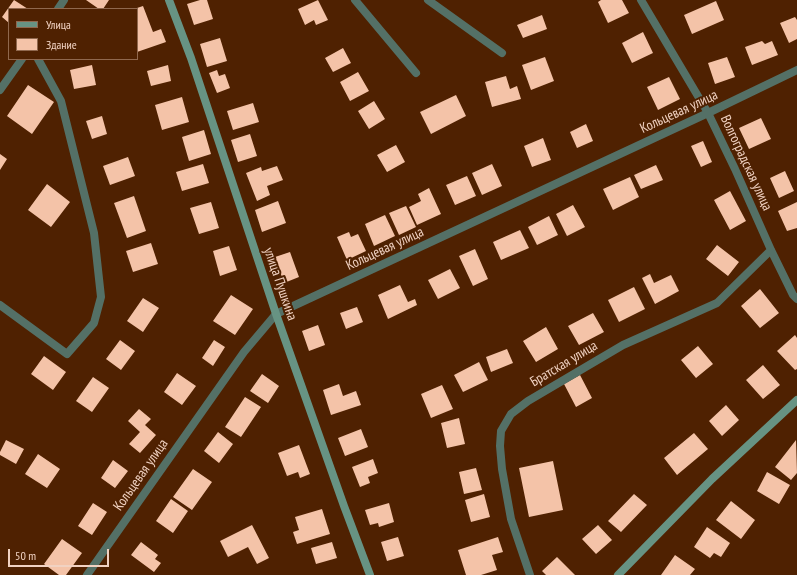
<!DOCTYPE html>
<html>
<head>
<meta charset="utf-8">
<style>
	body { margin:0 }
	#map { position:relative; width:797px; height:575px; overflow:hidden; background:#4f2101; font-family:"PT Sans Narrow",sans-serif }
	canvas { display:block }
	.legend { position:absolute; left:8px; top:8px; width:130px; height:52px; box-sizing:border-box; background:#4f2101; border:1px solid #90684e; margin:0; padding:5px 7px; list-style:none; font-size:12px; color:#f1d2c2 }
	.legend li { display:flex; align-items:center; gap:8px; height:20px }
	.legend b { width:20px; border:1px solid #90684e }
	.scale { position:absolute; left:8px; top:549px; width:101px; height:18px; box-sizing:border-box; border:2px solid #f1d2c2; border-top:0; padding-left:5px; font-size:12px; line-height:14px; white-space:nowrap; color:#f1d2c2; -webkit-text-stroke:3px #4f2101; paint-order:stroke }
</style>
</head>
<body>
<div id="map">
<canvas width="797" height="575"></canvas>
<ul class="legend">
<li><b style="height:5px;background:#679383"></b>Улица</li>
<li><b style="height:11px;background:#f4c3a8"></b>Здание</li>
</ul>
<div class="scale">50 m</div>
</div>
<script>
const context = document.querySelector('canvas').getContext('2d');
context.lineJoin = 'round';
function paint(path, color) { context.fillStyle = color; context.fill(path, 'evenodd'); }
const toPath = rows => new Path2D(rows.map(r => 'M' + r).join(''));
function stroke(path, color, width, dash) { context.strokeStyle = color; context.lineWidth = width; context.lineCap = dash ? 'butt' : 'round'; context.setLineDash(dash || []); context.stroke(path); }
function write(font, color, halo, rows, align = 'center') {
  context.font = font + ' "PT Sans Narrow",sans-serif'; context.lineWidth = 4; context.setLineDash([]); context.textBaseline = 'middle'; context.strokeStyle = halo; context.fillStyle = color; for (const [text, x, y, turn = 0] of rows) {
    context.save(); context.translate(x, y); context.rotate((+turn || 0) * Math.PI / 180); context.textAlign = isNaN(turn) ? turn : align; if (halo) context.strokeText(text, 0, 0); context.fillText(text, 0, 0); context.restore();
  }
}
const building = toPath([
	[14,0,28,9,9,9,9,23,2,17],
	[86,0,109,0,103,9,99,9],
	[200,0,207,0,213,19,194,25,187,4],
	[318,0,328,20,316,25,314,20,305,25,298,9],
	[601,0,622,0,629,13,608,23,598,2],
	[716,1,724,20,692,34,684,15],
	[143,6,153,32,161,29,166,42,137,52,137,8],
	[542,15,547,29,523,38,517,25],
	[795,17,797,20,797,39,789,43,780,23],
	[643,32,653,53,632,63,622,43],
	[220,38,227,61,207,67,200,44],
	[762,41,765,44,772,41,778,55,752,65,745,47],
	[343,48,351,63,333,72,325,58],
	[545,57,554,81,531,90,522,65],
	[727,57,735,77,715,84,708,63],
	[92,65,96,85,74,89,70,70],
	[168,65,171,81,151,86,147,71],
	[217,70,219,76,225,74,230,88,217,93,209,73],
	[358,72,369,91,350,101,340,82],
	[506,76,510,89,517,86,521,99,492,107,485,82],
	[669,77,680,99,658,110,647,87],
	[28,85,54,102,32,134,7,116],
	[456,95,466,116,431,134,420,112],
	[182,97,189,122,162,130,155,105],
	[374,101,385,119,369,129,358,111],
	[253,103,259,122,233,130,227,111],
	[102,116,107,134,92,139,86,121],
	[761,118,771,139,749,149,739,128],
	[586,124,593,141,577,148,570,132],
	[204,130,211,154,189,161,182,137],
	[250,134,257,156,238,162,231,140],
	[543,138,551,160,532,167,524,146],
	[703,141,712,162,701,167,691,146],
	[396,145,405,162,387,172,377,155],
	[0,154,7,159,0,170],
	[128,157,135,176,110,185,103,166],
	[203,164,209,183,182,191,176,172],
	[492,164,502,186,482,195,472,173],
	[656,165,663,180,641,189,634,175],
	[277,166,283,180,267,186,270,195,257,201,246,173,261,167,262,171],
	[785,171,794,191,779,198,770,178],
	[467,176,476,196,455,205,446,185],
	[630,177,639,197,613,210,603,189],
	[47,184,70,202,51,227,28,210],
	[429,188,441,214,417,225,409,207,421,201,418,194],
	[730,191,746,221,730,230,714,200],
	[134,196,146,231,127,238,114,203],
	[278,201,286,223,262,232,255,210],
	[211,202,219,228,199,234,190,208],
	[797,202,797,228,787,231,778,211],
	[573,205,585,227,567,236,556,214],
	[406,206,416,227,399,235,389,213],
	[385,215,395,236,374,246,365,224],
	[549,216,558,235,537,245,528,227],
	[520,230,529,248,501,260,493,242],
	[349,232,351,237,358,234,366,251,347,260,337,237],
	[151,243,158,264,133,272,126,251],
	[717,245,739,262,728,276,706,259],
	[229,246,237,270,220,276,213,251],
	[475,249,488,279,473,286,459,256],
	[290,252,299,277,284,283,275,257],
	[450,269,460,288,438,299,428,280],
	[650,274,654,283,671,275,679,291,655,304,642,278],
	[400,285,408,302,415,299,417,305,388,319,378,295],
	[634,287,645,309,619,322,608,300],
	[760,289,779,313,760,328,741,306],
	[231,295,253,309,235,335,213,321],
	[143,298,159,308,143,332,127,321],
	[357,307,363,322,346,329,340,313],
	[593,313,604,332,579,345,568,326],
	[318,325,325,345,309,351,302,331],
	[546,327,558,349,536,362,523,341],
	[795,335,797,338,797,369,795,370,777,351],
	[120,340,135,351,121,370,106,359],
	[214,340,225,347,213,366,202,358],
	[698,346,713,364,696,378,681,360],
	[507,349,513,363,491,372,486,357],
	[44,356,66,372,53,390,31,374],
	[479,362,488,380,463,392,454,375],
	[763,365,780,385,763,399,746,380],
	[177,373,196,386,182,405,164,392],
	[262,374,279,386,268,403,250,391],
	[580,375,592,398,576,407,564,384],
	[93,377,109,388,92,412,76,401],
	[339,384,343,396,356,391,361,405,331,415,323,390],
	[442,385,453,409,431,418,421,394],
	[245,397,261,407,241,437,225,427],
	[726,405,739,420,722,436,709,421],
	[139,409,151,419,145,425,156,435,140,453,129,444,140,432,128,421],
	[459,418,465,444,447,448,441,423],
	[361,429,368,447,345,456,338,438],
	[218,432,233,444,219,463,204,451],
	[694,433,708,449,677,475,664,458],
	[6,440,24,449,16,464,0,455,0,452],
	[796,440,797,473,791,480,775,467],
	[299,445,310,474,300,478,298,472,287,476,278,453],
	[38,454,60,469,47,488,25,474],
	[373,459,378,473,368,477,370,483,360,487,352,467],
	[113,460,128,471,115,488,101,478],
	[553,461,563,510,529,517,519,468],
	[476,468,482,490,464,494,459,472],
	[193,469,212,482,192,510,173,497],
	[767,472,790,485,779,504,757,491],
	[484,494,490,517,471,522,465,500],
	[634,494,647,505,621,532,608,521],
	[171,499,188,511,173,533,156,521],
	[731,501,755,520,741,539,716,520],
	[93,503,107,512,92,535,78,526],
	[389,503,394,522,379,527,378,523,370,525,365,510],
	[322,509,330,534,297,544,293,532,299,530,295,517],
	[252,525,269,558,257,564,248,547,228,557,220,541],
	[598,525,612,540,596,554,582,539],
	[707,527,730,543,721,557,714,553,710,558,694,547],
	[398,537,404,556,387,561,381,542],
	[498,537,503,552,492,555,497,570,481,575,466,575,458,550],
	[62,539,82,553,66,575,59,575,44,564],
	[141,542,158,555,155,559,161,563,154,572,131,555],
	[332,542,337,558,316,564,311,548],
	[675,555,695,569,690,575,661,575],
	[557,557,575,575,546,575,542,571]
]);
const street = toPath([
	[355,0,416,73],
	[428,0,502,53],
	[641,0,708,113,735,169,771,250,793,295,797,299],
	[58,9,64,0],
	[0,90,22,59],
	[0,305,67,354,94,323,101,297,94,233,61,101,38,59],
	[87,575,244,352,276,314,708,113,797,70],
	[530,575,511,519,502,469,500,446,501,431,511,414,528,401,623,345,717,303,771,250]
]);
const secondary = toPath([
	[169,0,191,58,276,314,344,506,370,575],
	[618,575,712,479,797,400]
]);
const streetNames = [
	["Кольцевая улица",679,112,-25],
	["Волгоградская улица",746,163,65],
	["Кольцевая улица",385,249,-25],
	["улица Пушкина",280,284,71],
	["Братская улица",564,364,-31],
	["Кольцевая улица",141,475,-55]
];
paint(building, '#f4c3a8');
stroke(street, '#547066', 8);
stroke(secondary, '#679383', 8);
write('14px', '#f1d2c2', '#4f2101', streetNames);
</script>
</body>
</html>
